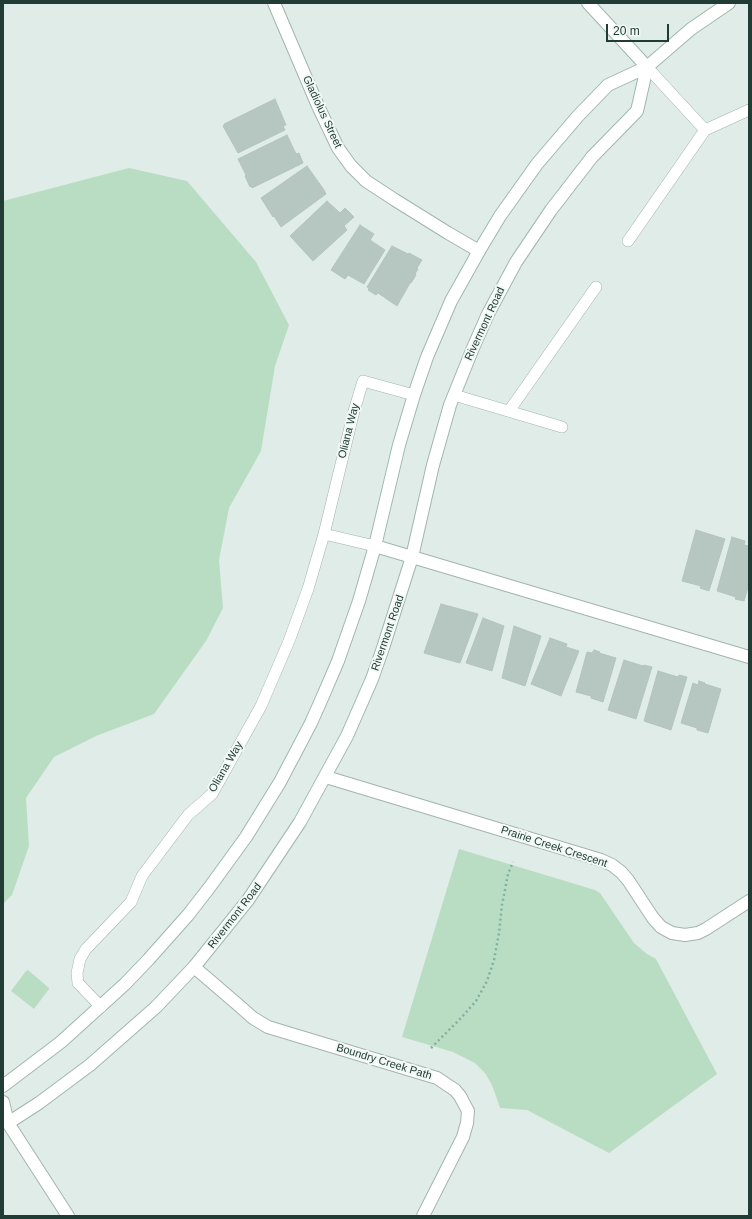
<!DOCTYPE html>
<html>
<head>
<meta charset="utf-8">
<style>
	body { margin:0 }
	#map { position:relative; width:752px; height:1219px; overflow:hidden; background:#e0ece7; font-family:Helvetica,sans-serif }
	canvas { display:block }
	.frame { position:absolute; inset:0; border:4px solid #213c35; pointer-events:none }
	.scale { position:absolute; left:606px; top:24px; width:63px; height:18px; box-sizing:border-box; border:2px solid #213c35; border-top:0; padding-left:5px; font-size:12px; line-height:14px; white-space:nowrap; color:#213c35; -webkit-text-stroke:3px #f1f8f5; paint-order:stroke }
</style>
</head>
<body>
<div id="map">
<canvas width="752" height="1219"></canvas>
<div class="frame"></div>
<div class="scale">20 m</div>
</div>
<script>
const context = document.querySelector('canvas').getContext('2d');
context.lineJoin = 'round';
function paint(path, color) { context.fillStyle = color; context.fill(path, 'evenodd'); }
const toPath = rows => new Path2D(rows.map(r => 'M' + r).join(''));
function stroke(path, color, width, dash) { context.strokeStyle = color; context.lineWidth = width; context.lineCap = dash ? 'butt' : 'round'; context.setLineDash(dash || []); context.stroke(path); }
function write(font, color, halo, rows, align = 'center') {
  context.font = font + ' Helvetica,sans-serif'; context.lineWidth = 4; context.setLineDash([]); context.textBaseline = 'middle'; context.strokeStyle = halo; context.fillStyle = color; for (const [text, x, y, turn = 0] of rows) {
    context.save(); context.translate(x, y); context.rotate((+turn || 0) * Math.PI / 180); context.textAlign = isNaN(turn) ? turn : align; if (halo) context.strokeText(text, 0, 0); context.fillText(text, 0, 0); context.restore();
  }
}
const green = toPath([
	[129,168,187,181,256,262,289,325,275,366,261,451,229,508,219,560,223,608,206,641,154,714,96,736,54,757,26,798,29,846,12,895,4,903,3,924,3,201],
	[459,849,595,890,600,893,634,943,647,954,656,959,717,1074,609,1153,527,1110,500,1108,492,1085,485,1073,475,1063,453,1052,402,1037],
	[28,970,49,988,49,989,34,1009,11,991,26,971]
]);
const building = toPath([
	[275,99,286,125,283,126,285,130,238,153,223,126,224,126,224,124,275,99],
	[287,135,296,154,299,153,303,163,252,188,251,186,250,187,245,176,246,175,238,159,287,135],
	[307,166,324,190,326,194,281,227,274,216,273,217,261,198,307,166],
	[327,201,340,213,345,208,354,217,344,226,347,230,313,261,290,236,327,201],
	[360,225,374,234,370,240,385,250,364,284,348,275,345,279,331,270,360,225],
	[392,246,408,254,409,253,422,260,417,268,418,269,415,274,416,275,411,283,410,283,397,306,378,293,376,295,368,290,369,289,367,287,392,246],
	[696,530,725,539,709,591,700,588,701,586,682,581,696,530],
	[732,537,745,541,744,545,749,546,749,584,744,601,735,599,736,597,717,591,732,537],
	[441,604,478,614,460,663,424,653,441,604],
	[483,618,504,626,492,671,466,663,483,618],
	[514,626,541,636,525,686,502,678,514,626],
	[550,638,567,644,566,647,579,651,561,696,531,684,550,638],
	[594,650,600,652,599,653,616,658,603,702,591,698,591,696,576,692,587,652,592,653,594,650],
	[624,660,643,666,644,665,652,667,636,719,608,710,624,660],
	[658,671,678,677,679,675,687,677,671,730,644,721,658,671],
	[699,681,705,683,705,684,721,689,708,733,697,730,697,728,681,723,693,683,698,685,699,681]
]);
const path = toPath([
	[431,1048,461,1018,476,1001,487,981,494,960,499,933,502,905,508,874,513,862]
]);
const lane = toPath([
	[647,67,705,130,749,110],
	[628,241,705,130],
	[454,395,562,427],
	[509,411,596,287],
	[324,534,375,546],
	[101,1007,78,983,77,973,80,959,86,949,131,902,142,876,188,815,212,794,261,706,289,641,308,589,324,534,354,411,363,381,414,395]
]);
const street = toPath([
	[274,3,318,106,338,148,351,166,366,181,395,200,448,233,479,251],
	[588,3,647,67],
	[375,546,749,657],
	[326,777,601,860,612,865,621,872,628,880,653,918,661,927,672,933,685,935,698,933,706,929,749,901],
	[194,967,236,1003,253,1018,268,1027,437,1078,455,1090,460,1096,468,1111,467,1123,463,1137,423,1216],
	[3,1102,8,1123,68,1216]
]);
const secondary = toPath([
	[3,1086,61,1042,125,984,148,960,188,915,209,888,246,837,280,782,311,723,323,696,338,661,359,601,375,546,399,445,414,395,427,357,451,301,479,251,500,216,537,164,578,116,608,85,647,67,691,29,729,3],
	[8,1123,39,1103,90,1065,156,1007,194,967,248,900,300,822,347,736,372,679,383,648,412,557,433,465,450,405,473,348,488,314,516,262,551,210,592,157,637,111,647,67]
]);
const streetNames = [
	["Gladiolus Street",322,112,65],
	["Rivermont Road",485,324,-65],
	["Oliana Way",349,431,-76],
	["Rivermont Road",388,633,-71],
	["Oliana Way",226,767,-60],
	["Prairie Creek Crescent",554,847,18],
	["Rivermont Road",235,916,-52],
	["Boundry Creek Path",384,1062,17]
];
paint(green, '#b9ddc3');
paint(building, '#b6c6c0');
stroke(building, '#b3c5be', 1);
stroke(lane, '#a3b4ae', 12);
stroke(street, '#a3b4ae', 14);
stroke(secondary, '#9fb7af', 14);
stroke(path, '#80b0a2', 2.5, [2, 3]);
stroke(lane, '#fff', 11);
stroke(street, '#fff', 12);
stroke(secondary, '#fff', 12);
write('11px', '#213c35', '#f1f8f5', streetNames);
</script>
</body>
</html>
